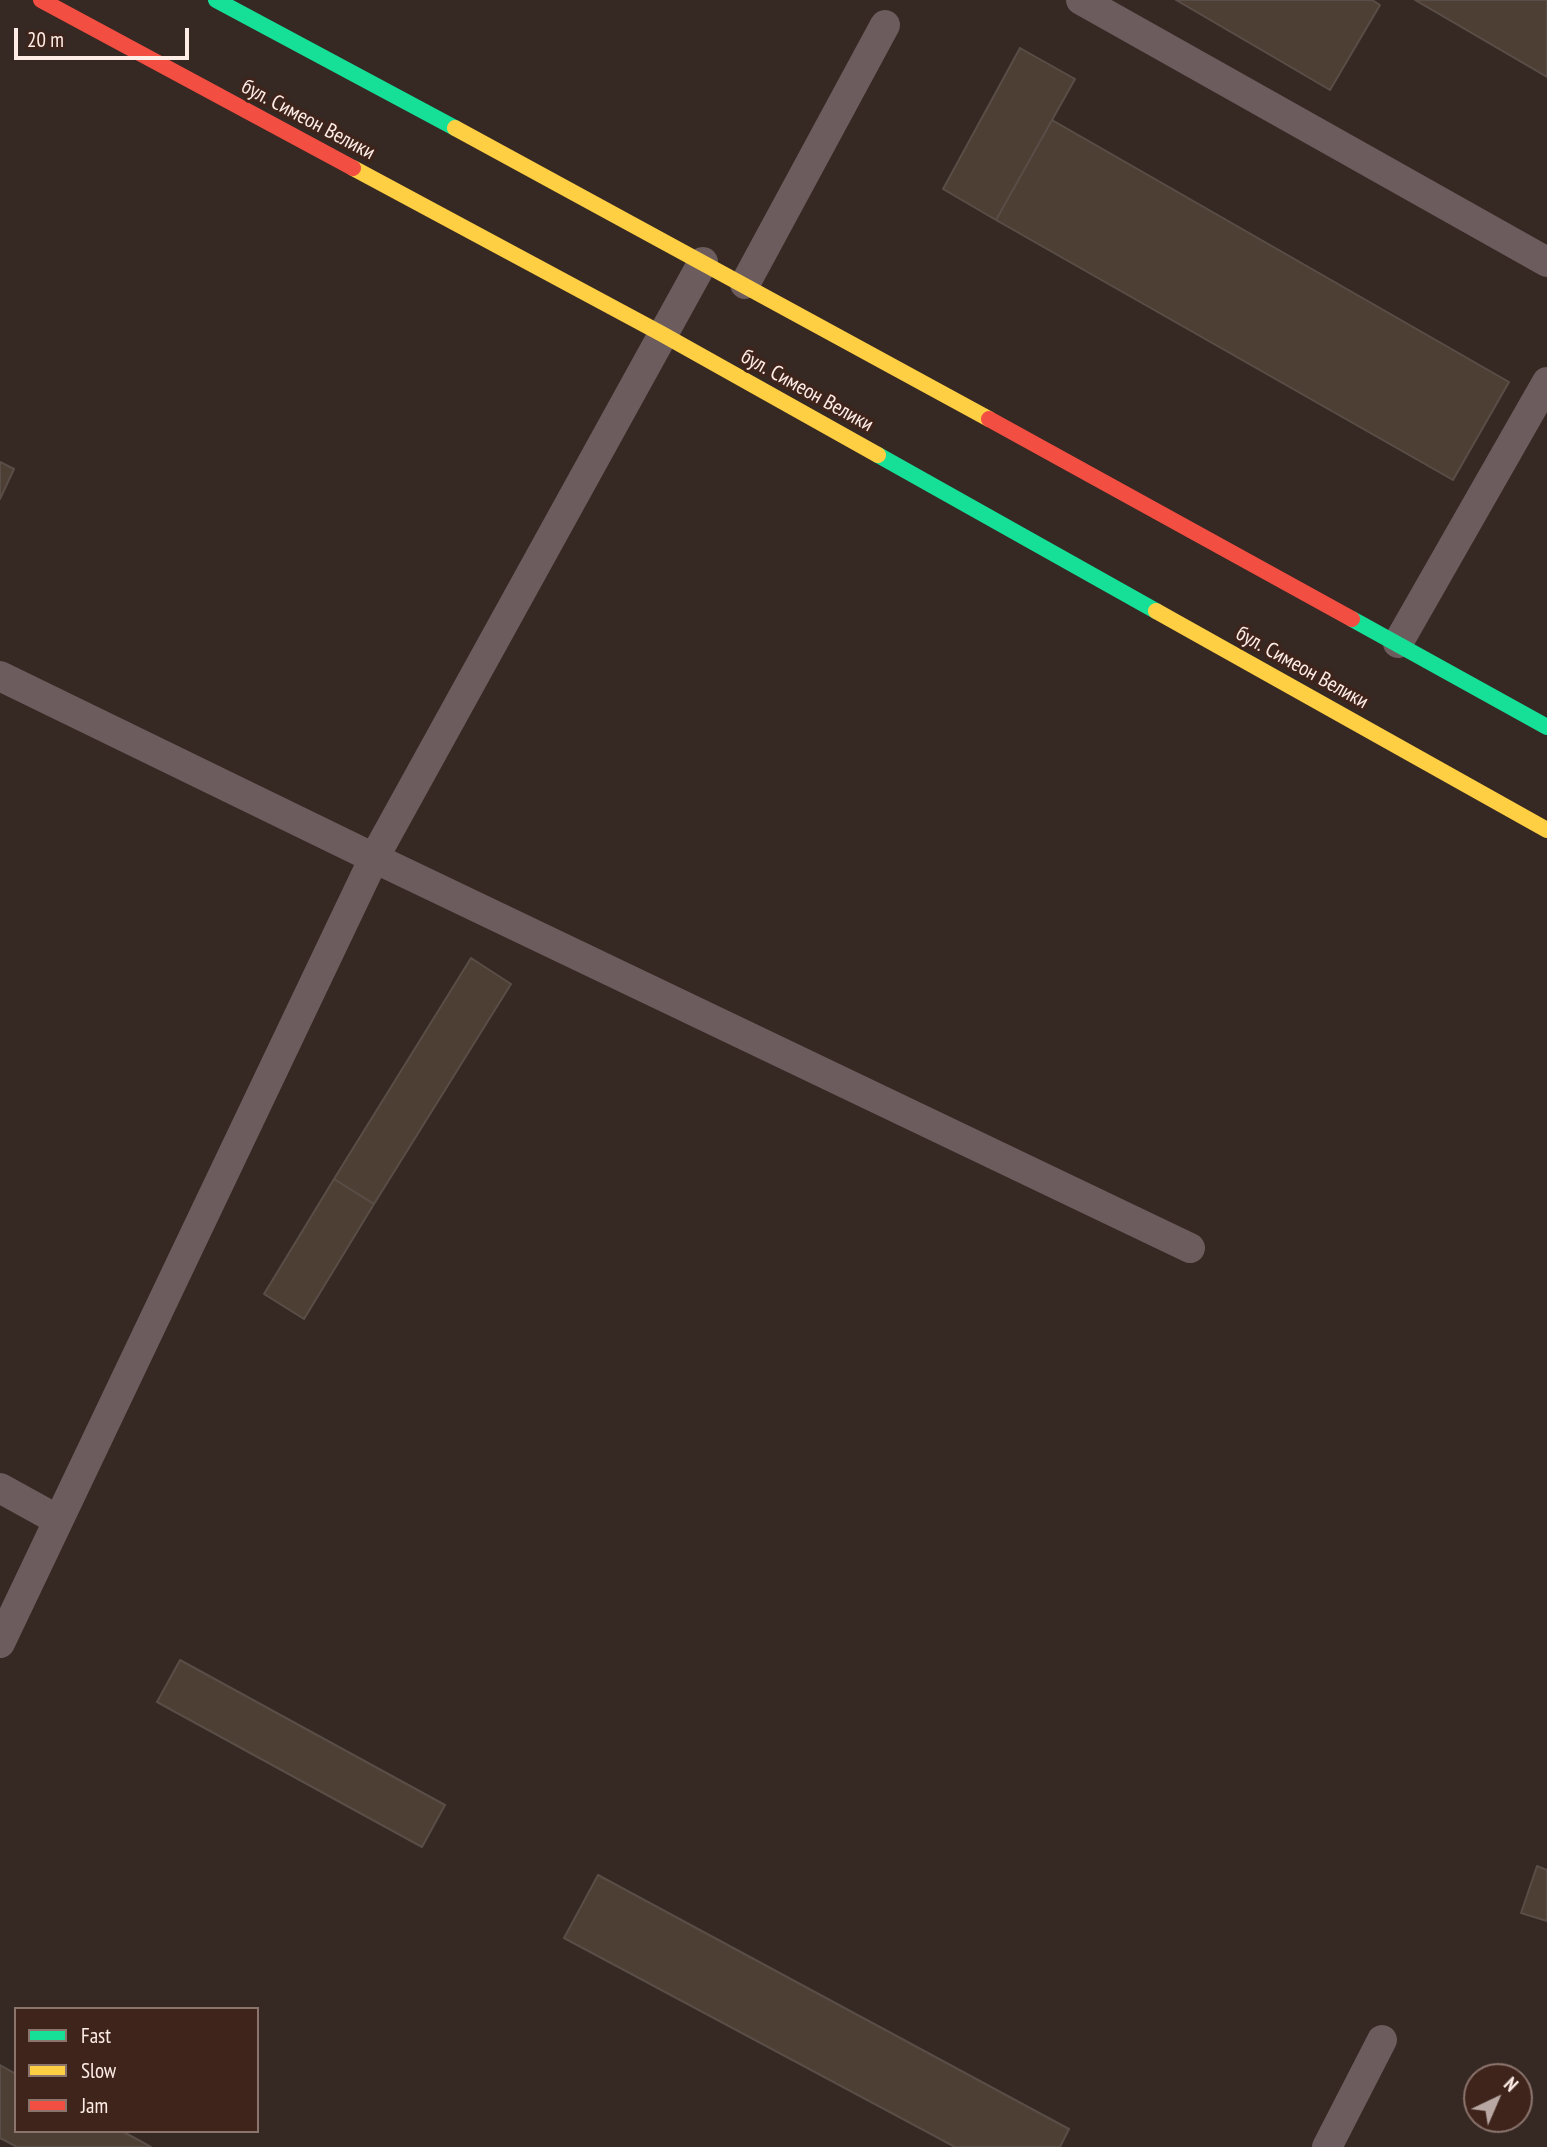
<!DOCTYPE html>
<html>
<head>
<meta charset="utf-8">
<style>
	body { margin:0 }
	#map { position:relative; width:1547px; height:2147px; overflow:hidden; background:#362823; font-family:"PT Sans Narrow",sans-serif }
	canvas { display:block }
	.legend { position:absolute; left:14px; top:2007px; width:245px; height:126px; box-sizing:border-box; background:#3e241b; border:2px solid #8b746c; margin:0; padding:9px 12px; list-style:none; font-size:21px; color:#feece6 }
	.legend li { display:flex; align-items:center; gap:14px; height:35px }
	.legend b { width:35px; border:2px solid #8b746c }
	.north { position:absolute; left:1463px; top:2063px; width:70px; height:70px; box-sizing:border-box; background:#3e241b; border:2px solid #8b746c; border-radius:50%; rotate:44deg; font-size:19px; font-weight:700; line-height:28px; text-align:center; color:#feece6 }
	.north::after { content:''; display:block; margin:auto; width:24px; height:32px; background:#b8a7a2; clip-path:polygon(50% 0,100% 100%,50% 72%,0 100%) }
	.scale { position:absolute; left:14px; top:28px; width:175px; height:32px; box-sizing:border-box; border:4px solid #feece6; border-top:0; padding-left:9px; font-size:21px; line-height:24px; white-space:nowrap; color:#feece6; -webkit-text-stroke:5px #3e241b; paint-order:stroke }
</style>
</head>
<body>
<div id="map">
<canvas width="1547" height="2147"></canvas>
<ul class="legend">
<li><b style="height:9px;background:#16e098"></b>Fast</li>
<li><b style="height:9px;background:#ffcf43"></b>Slow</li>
<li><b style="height:9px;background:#f24e42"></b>Jam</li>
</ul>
<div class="north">N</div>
<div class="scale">20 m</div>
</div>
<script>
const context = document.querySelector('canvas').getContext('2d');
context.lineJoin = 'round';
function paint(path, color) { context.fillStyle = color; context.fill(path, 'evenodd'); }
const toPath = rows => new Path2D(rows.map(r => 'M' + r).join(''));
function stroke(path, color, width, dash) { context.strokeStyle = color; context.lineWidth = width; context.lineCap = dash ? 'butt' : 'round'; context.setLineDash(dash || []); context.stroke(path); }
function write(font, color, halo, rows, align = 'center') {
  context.font = font + ' "PT Sans Narrow",sans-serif'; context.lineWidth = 6; context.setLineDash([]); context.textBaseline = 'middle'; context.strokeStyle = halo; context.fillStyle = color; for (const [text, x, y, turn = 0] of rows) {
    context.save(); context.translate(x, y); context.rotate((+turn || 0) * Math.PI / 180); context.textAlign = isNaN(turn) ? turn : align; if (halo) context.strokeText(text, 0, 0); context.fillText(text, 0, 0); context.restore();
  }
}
const building = toPath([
	[1176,0,1372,0,1380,5,1330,90,1176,0],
	[1415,0,1547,0,1547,77,1415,0],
	[1020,48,1075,79,996,220,943,189,1020,48],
	[1052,120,1509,382,1453,480,996,220,1052,120],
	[0,462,14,469,0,499,0,462],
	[471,958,511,984,374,1204,334,1179,471,958],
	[334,1179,374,1204,304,1319,264,1294,334,1179],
	[180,1660,445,1805,422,1847,157,1702,180,1660],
	[1537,1866,1547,1870,1547,1921,1521,1913,1537,1866],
	[598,1875,1069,2129,1060,2147,955,2147,564,1938,598,1875],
	[0,2065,16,2074,16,2131,122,2131,151,2147,17,2147,0,2138,0,2065]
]);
const lane = toPath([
	[1081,0,1547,262],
	[703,262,374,858,1190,1248],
	[745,284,885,25],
	[1398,643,1547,382],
	[0,676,374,858,0,1643],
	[0,1488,58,1520],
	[1327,2147,1382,2040]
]);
const fast = toPath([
	[216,0,455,128],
	[878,455,1156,611],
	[1352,619,1547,727]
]);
const slow = toPath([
	[455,128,989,419],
	[353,168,662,334,878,455],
	[1156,611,1547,830]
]);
const jam = toPath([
	[41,0,353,168],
	[989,419,1352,619]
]);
const streetNames = [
	["бул. Симеон Велики",308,120,28],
	["бул. Симеон Велики",807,391,29],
	["бул. Симеон Велики",1302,668,29]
];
paint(building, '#4d3f34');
stroke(building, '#594e47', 2);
stroke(lane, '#6c5c5d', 30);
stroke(fast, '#16e098', 16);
stroke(slow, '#ffcf43', 16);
stroke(jam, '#f24e42', 16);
write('21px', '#feece6', '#3e241b', streetNames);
</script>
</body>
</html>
